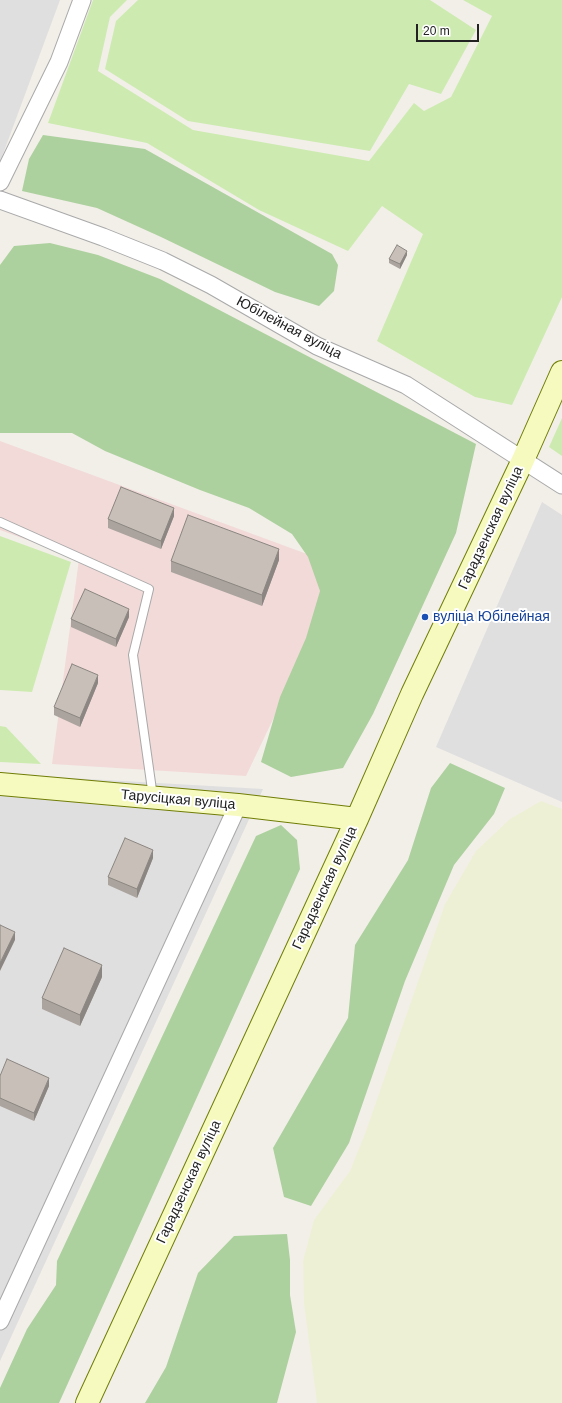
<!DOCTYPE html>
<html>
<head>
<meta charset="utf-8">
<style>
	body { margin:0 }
	#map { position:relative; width:562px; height:1403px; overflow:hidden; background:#f2efe9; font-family:Arial,sans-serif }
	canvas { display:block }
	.scale { position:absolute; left:416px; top:24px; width:63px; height:18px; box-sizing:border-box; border:2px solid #222; border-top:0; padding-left:5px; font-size:12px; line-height:14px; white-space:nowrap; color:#222; -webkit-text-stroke:3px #fff; paint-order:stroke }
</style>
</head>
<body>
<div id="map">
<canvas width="562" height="1403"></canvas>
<div class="scale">20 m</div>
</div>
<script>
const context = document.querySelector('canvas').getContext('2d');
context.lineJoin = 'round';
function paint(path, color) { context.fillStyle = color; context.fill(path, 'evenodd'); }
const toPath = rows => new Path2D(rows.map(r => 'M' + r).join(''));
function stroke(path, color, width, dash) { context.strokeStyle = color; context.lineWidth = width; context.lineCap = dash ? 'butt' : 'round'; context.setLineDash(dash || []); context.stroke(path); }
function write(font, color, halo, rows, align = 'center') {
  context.font = font + ' Arial,sans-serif'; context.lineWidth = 4; context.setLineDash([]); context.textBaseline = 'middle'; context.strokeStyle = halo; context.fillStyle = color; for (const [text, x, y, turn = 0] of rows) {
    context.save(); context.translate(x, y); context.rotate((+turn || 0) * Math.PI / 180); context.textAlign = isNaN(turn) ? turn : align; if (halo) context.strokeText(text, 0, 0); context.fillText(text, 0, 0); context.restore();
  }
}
const residential = toPath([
	[0,0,60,0,0,162],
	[542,502,562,515,562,802,436,747],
	[0,774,263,789,0,1361]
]);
const commercial = toPath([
	[0,441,345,568,246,776,52,764,79,559,0,530]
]);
const farmland = toPath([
	[541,801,562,809,562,1403,317,1403,304,1303,303,1261,314,1220,350,1171,366,1131,445,904,476,851,510,819]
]);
const grass = toPath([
	[93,0,127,0,110,17,98,71,193,130,369,161,414,103,424,111,451,97,492,16,463,0,562,0,562,297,512,405,475,397,377,341,423,234,382,206,348,251,259,210,147,143,48,123],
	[138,0,430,0,476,30,441,94,409,84,370,151,188,121,105,69,116,21],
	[562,418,562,456,549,447],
	[0,536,71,562,32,692,0,690],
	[0,726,6,727,41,764,0,762]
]);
const forest = toPath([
	[43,135,145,149,332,254,338,265,334,291,319,306,275,292,161,237,97,208,22,191,29,159],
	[50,243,98,255,160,279,476,444,456,533,373,714,343,768,291,777,261,762,280,697,306,638,320,591,308,557,292,534,249,508,200,490,105,451,72,433,0,433,0,265,14,246],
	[450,763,505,788,494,814,454,865,405,981,349,1143,311,1206,284,1197,273,1148,348,1018,355,945,408,860,431,788],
	[281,825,297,840,300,869,59,1403,0,1403,0,1388,27,1329,56,1285,57,1261,256,836],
	[287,1234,290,1260,290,1295,296,1332,277,1403,145,1403,166,1367,198,1273,234,1236]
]);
const lane = toPath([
	[0,522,149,589,133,655,153,797]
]);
const street = toPath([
	[0,182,59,62,82,0],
	[0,200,103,237,163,261,211,285,317,346,406,385,562,485],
	[0,1321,238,805]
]);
const secondary = toPath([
	[0,784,238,805,357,819],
	[87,1403,357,819,412,694,523,460,562,372]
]);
const wall = toPath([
	[407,255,400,269,389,263,389,259],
	[174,516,161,549,108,528,108,519],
	[279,560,262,606,171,572,171,561],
	[129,617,116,647,71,627,71,619],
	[98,683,80,727,54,715,54,707],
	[153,858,137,898,108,885,108,877],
	[102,977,80,1026,42,1009,42,998],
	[0,1076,49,1086,34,1121,0,1106]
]);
const shadedWall = toPath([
	[407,251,407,255,400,269,400,264],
	[174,508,174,516,161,549,161,541],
	[279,549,279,560,262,606,262,595],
	[129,609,129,617,116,647,116,639],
	[98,675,98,683,80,727,80,718],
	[153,850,153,858,137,898,137,889],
	[15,932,15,940,0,971,0,963],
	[102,965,102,977,80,1026,80,1015],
	[49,1078,49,1086,34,1121,34,1113]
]);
const building = toPath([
	[397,245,407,251,400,264,389,259,397,245],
	[121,487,174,508,161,541,108,519,121,487],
	[188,515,279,549,262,595,171,561,188,515],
	[85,589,129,609,116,639,71,619,85,589],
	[72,664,98,675,80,718,54,707,72,664],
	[125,838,153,850,137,889,108,877,125,838],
	[0,925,15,932,0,963,0,925],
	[64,948,102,965,80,1015,42,998,64,948],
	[7,1059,49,1078,34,1113,0,1098,0,1076,7,1059]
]);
const markers = [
	[425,617,4,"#1a4fb4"]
];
const streetNames = [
	["Юбілейная вуліца",289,328,28],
	["Гарадзенская вуліца",491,528,-65],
	["Тарусіцкая вуліца",178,800,5],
	["Гарадзенская вуліца",325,888,-65],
	["Гарадзенская вуліца",189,1182,-65]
];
const transitNames = [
	["вуліца Юбілейная",433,617]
];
paint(residential, '#e0dfdf');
paint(commercial, '#f2dad9');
paint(farmland, '#eef0d5');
paint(grass, '#cdebb0');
paint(forest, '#add19e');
stroke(lane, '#a9a9a9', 10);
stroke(street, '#a9a9a9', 19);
stroke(secondary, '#707d05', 24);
stroke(lane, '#fff', 8);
stroke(street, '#fff', 17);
stroke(secondary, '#f7fabf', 22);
paint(wall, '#aba49e');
paint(shadedWall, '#8b8681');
paint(building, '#c7bfb8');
stroke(building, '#8b8681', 1);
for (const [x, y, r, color] of markers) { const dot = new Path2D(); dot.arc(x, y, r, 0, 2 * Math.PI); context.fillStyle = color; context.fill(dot); stroke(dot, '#fff', 1.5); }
write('14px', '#222', '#fff', streetNames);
write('14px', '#164399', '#fff', transitNames, 'left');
</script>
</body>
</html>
